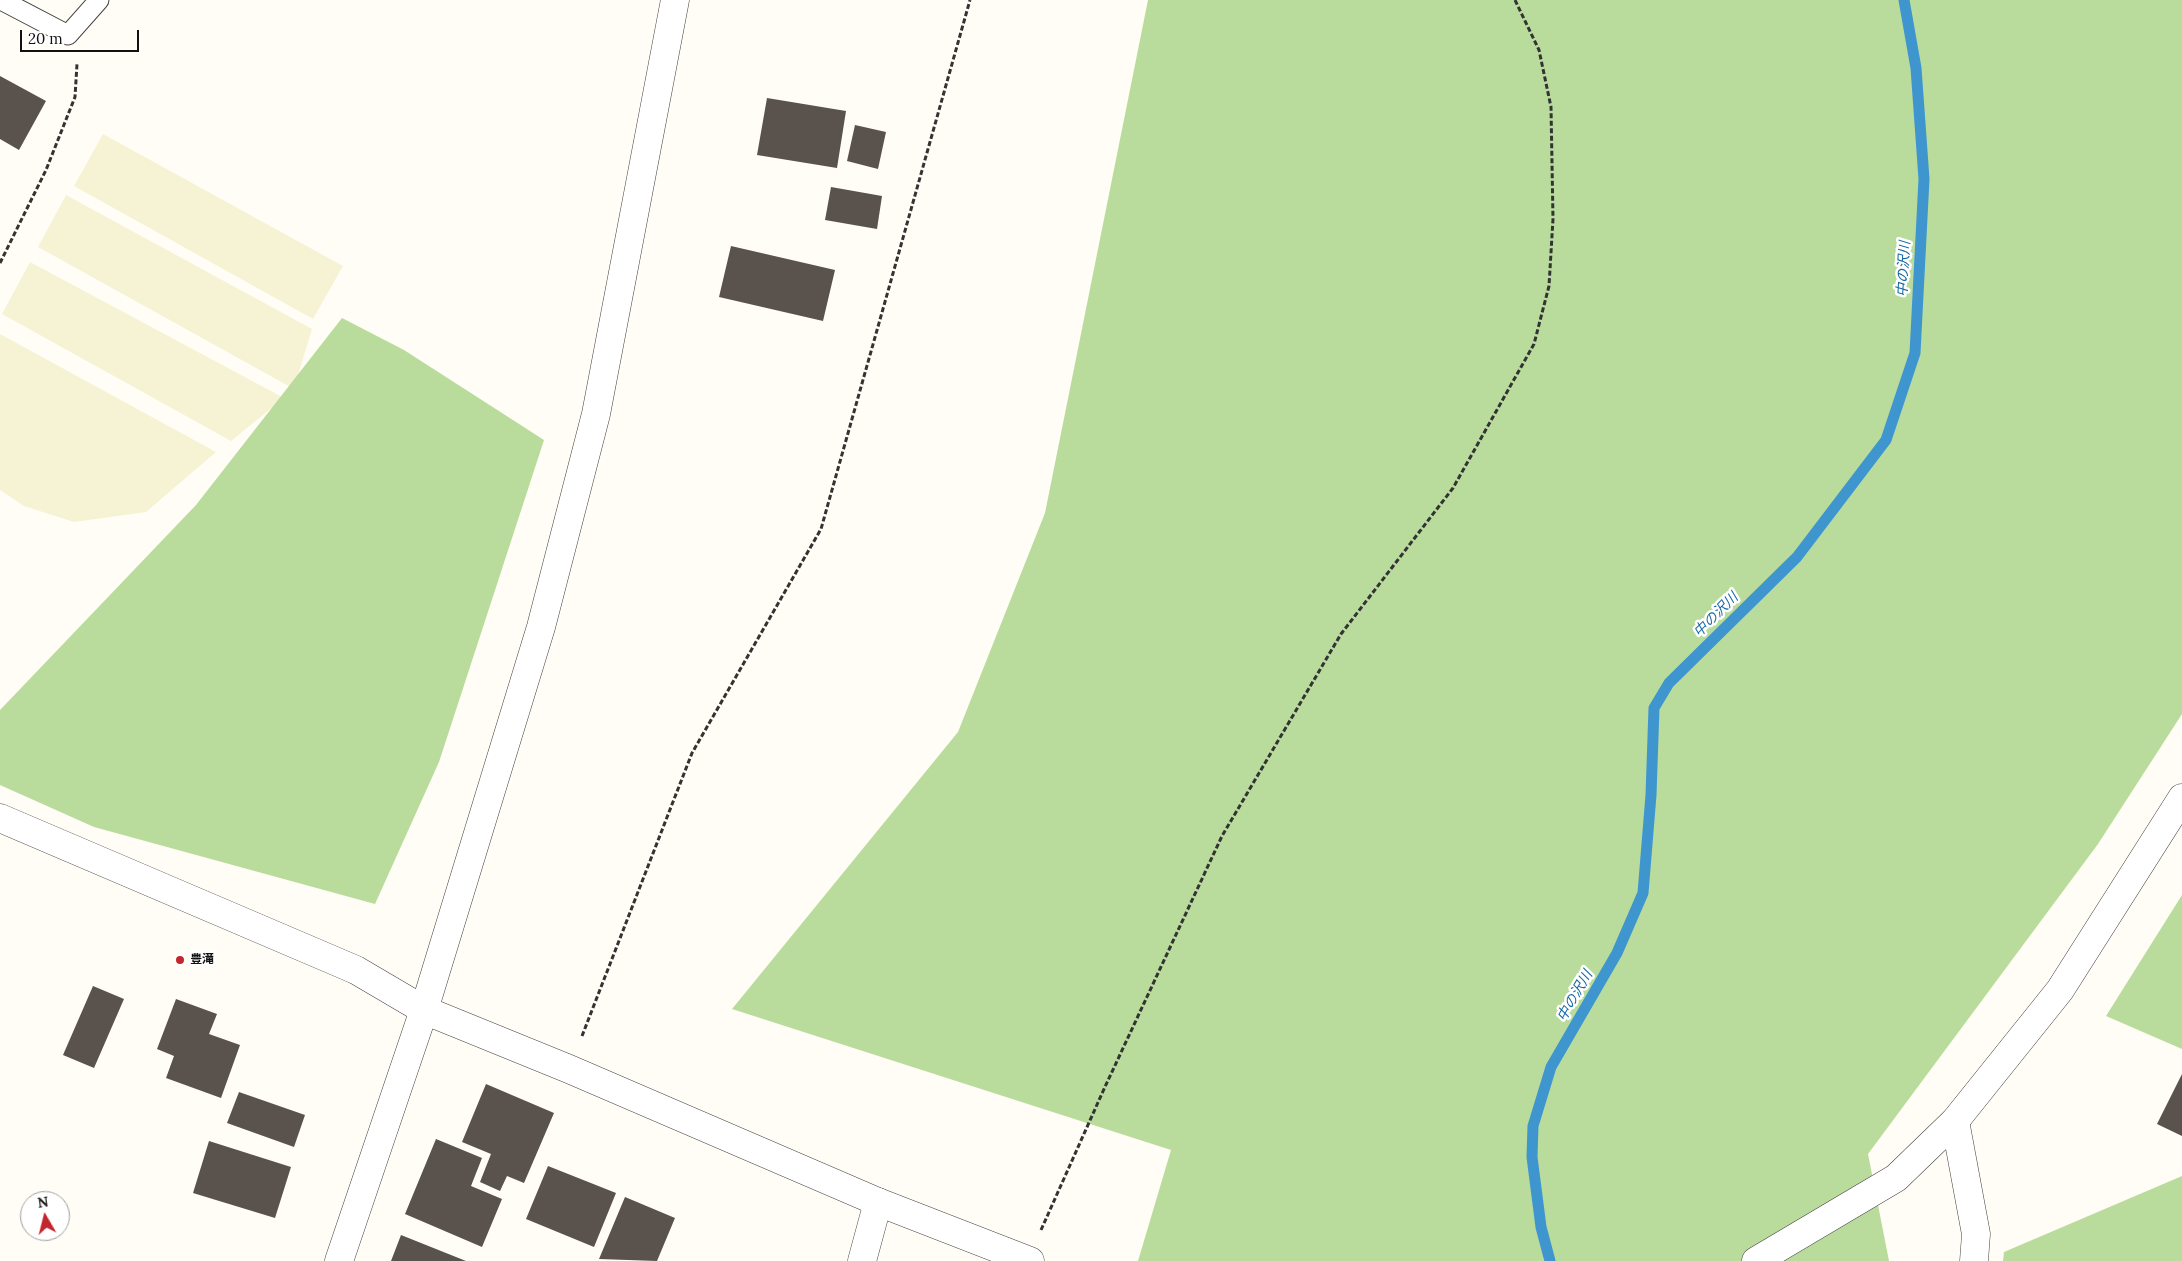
<!DOCTYPE html>
<html>
<head>
<meta charset="utf-8">
<style>
	body { margin:0 }
	#map { position:relative; width:2182px; height:1261px; overflow:hidden; background:#fffdf5; font-family:Lora,serif }
	canvas { display:block }
	.north { position:absolute; left:20px; top:1191px; width:50px; height:50px; box-sizing:border-box; background:#fff; border:1px solid #a0a0a0; border-radius:50%; rotate:352deg; font-size:14px; font-weight:700; line-height:20px; text-align:center; color:#111 }
	.north::after { content:''; display:block; margin:auto; width:18px; height:22px; background:#c4262e; clip-path:polygon(50% 0,100% 100%,50% 72%,0 100%) }
	.scale { position:absolute; left:20px; top:30px; width:119px; height:22px; box-sizing:border-box; border:2px solid #111; border-top:0; padding-left:6px; font-size:15px; line-height:18px; white-space:nowrap; color:#111; -webkit-text-stroke:4px #fff; paint-order:stroke }
</style>
</head>
<body>
<div id="map">
<canvas width="2182" height="1261"></canvas>
<div class="north">N</div>
<div class="scale">20 m</div>
</div>
<script>
const context = document.querySelector('canvas').getContext('2d');
context.lineJoin = 'round';
function paint(path, color) { context.fillStyle = color; context.fill(path, 'evenodd'); }
const toPath = rows => new Path2D(rows.map(r => 'M' + r).join(''));
function stroke(path, color, width, dash) { context.strokeStyle = color; context.lineWidth = width; context.lineCap = dash ? 'butt' : 'round'; context.setLineDash(dash || []); context.stroke(path); }
function write(font, color, halo, rows, align = 'center') {
  context.font = font + ' Lora,"Noto Sans JP",serif'; context.lineWidth = 5; context.setLineDash([]); context.textBaseline = 'middle'; context.strokeStyle = halo; context.fillStyle = color; for (const [text, x, y, turn = 0] of rows) {
    context.save(); context.translate(x, y); context.rotate((+turn || 0) * Math.PI / 180); context.textAlign = isNaN(turn) ? turn : align; if (halo) context.strokeText(text, 0, 0); context.fillText(text, 0, 0); context.restore();
  }
}
const farmland = toPath([
	[103,134,343,266,313,319,74,186],
	[66,195,312,329,294,389,38,247],
	[30,262,284,398,231,441,2,314],
	[0,334,216,452,146,512,74,522,24,506,0,490]
]);
const forest = toPath([
	[1148,0,2182,0,2182,714,2098,844,1868,1154,1889,1261,1138,1261,1171,1150,732,1009,958,732,1045,513],
	[342,318,404,350,544,440,439,762,375,904,94,827,0,785,0,710,196,505],
	[2182,895,2182,1049,2106,1016],
	[2182,1176,2182,1261,2003,1261,2004,1252]
]);
const stream = toPath([
	[1550,1261,1541,1227,1532,1157,1533,1126,1551,1067,1617,953,1643,893,1651,795,1654,708,1669,683,1797,557,1886,440,1915,353,1924,179,1916,68,1904,0]
]);
const building = toPath([
	[0,76,46,101,19,150,0,139],
	[767,98,846,111,837,168,757,155],
	[855,125,886,132,878,169,847,161],
	[831,187,882,196,877,229,825,220],
	[731,246,835,270,823,321,719,297],
	[93,986,124,999,94,1068,63,1055],
	[176,999,217,1014,209,1034,240,1045,221,1098,166,1078,174,1056,157,1049],
	[2182,1074,2182,1136,2157,1124],
	[486,1084,554,1113,524,1183,507,1176,500,1191,480,1182,491,1154,462,1142],
	[239,1092,305,1115,294,1147,227,1123],
	[436,1139,482,1158,471,1186,502,1199,482,1247,405,1214],
	[209,1141,291,1167,275,1218,193,1193],
	[548,1166,616,1193,594,1247,526,1219],
	[625,1197,675,1218,657,1261,599,1259],
	[401,1235,466,1261,391,1261]
]);
const path = toPath([
	[0,263,46,170,75,97,77,64],
	[582,1036,692,753,821,529,970,0],
	[1041,1230,1104,1089,1222,836,1341,634,1453,488,1534,344,1549,286,1553,219,1551,107,1539,50,1515,0]
]);
const service = toPath([
	[1,0,68,35,99,0]
]);
const minor = toPath([
	[1955,1121,1976,1234,1974,1261],
	[862,1261,878,1202]
]);
const tertiary = toPath([
	[0,818,356,970,424,1010,569,1069,878,1202,1030,1261],
	[339,1261,424,1010,541,627,596,414,675,0],
	[1756,1261,1896,1178,1955,1121,2060,990,2182,798]
]);
const markers = [
	[180,960,5,"#c4262e"]
];
const poiNames = [
	["豊滝",190,960]
];
const waterNames = [
	["中の沢川",1904,269,-87],
	["中の沢川",1716,615,-45],
	["中の沢川",1575,996,-60]
];
paint(farmland, '#f6f3d4');
paint(forest, '#b9dc9c');
stroke(stream, '#3f96cf', 11);
paint(building, '#5a524d');
stroke(service, '#444', 21);
stroke(minor, '#444', 29);
stroke(tertiary, '#444', 29);
stroke(path, '#333', 3, [5, 2.5]);
stroke(service, '#fff', 19);
stroke(minor, '#fff', 28);
stroke(tertiary, '#fff', 28);
for (const [x, y, r, color] of markers) { const dot = new Path2D(); dot.arc(x, y, r, 0, 2 * Math.PI); context.fillStyle = color; context.fill(dot); stroke(dot, '#fff', 2); }
write('bold 12px', '#111', '#fff', poiNames, 'left');
write('italic 14px', '#1768a6', '#fff', waterNames);
</script>
</body>
</html>
